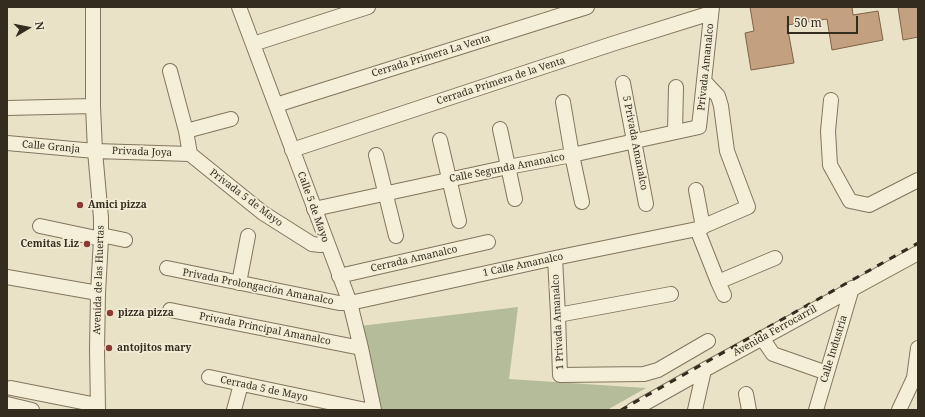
<!DOCTYPE html>
<html>
<head>
<meta charset="utf-8">
<style>
	body { margin:0 }
	#map { position:relative; width:925px; height:417px; overflow:hidden; background:#e9e2c6; font-family:"Noto Serif",serif }
	canvas { display:block }
	.frame { position:absolute; inset:0; border:8px solid #352c20; pointer-events:none }
	.north { position:absolute; left:8px; top:8px; width:40px; height:40px; -webkit-text-stroke:3px #f2ecd5; paint-order:stroke; rotate:80deg; font-size:11px; font-weight:700; line-height:16px; text-align:center; color:#352c20 }
	.north::after { content:''; display:block; margin:auto; width:14px; height:18px; background:#352c20; clip-path:polygon(50% 0,100% 100%,50% 72%,0 100%) }
	.scale { position:absolute; left:787px; top:16px; width:71px; height:18px; box-sizing:border-box; border:2px solid #352c20; border-top:0; padding-left:5px; font-size:12px; line-height:14px; white-space:nowrap; color:#352c20; -webkit-text-stroke:3px #f2ecd5; paint-order:stroke }
</style>
</head>
<body>
<div id="map">
<canvas width="925" height="417"></canvas>
<div class="frame"></div>
<div class="north">N</div>
<div class="scale">50 m</div>
</div>
<script>
const context = document.querySelector('canvas').getContext('2d');
context.lineJoin = 'round';
function paint(path, color) { context.fillStyle = color; context.fill(path, 'evenodd'); }
const toPath = rows => new Path2D(rows.map(r => 'M' + r).join(''));
function stroke(path, color, width, dash) { context.strokeStyle = color; context.lineWidth = width; context.lineCap = dash ? 'butt' : 'round'; context.setLineDash(dash || []); context.stroke(path); }
function write(font, color, halo, rows, align = 'center') {
  context.font = font + ' "Noto Serif",serif'; context.lineWidth = 3.5; context.setLineDash([]); context.textBaseline = 'middle'; context.strokeStyle = halo; context.fillStyle = color; for (const [text, x, y, turn = 0] of rows) {
    context.save(); context.translate(x, y); context.rotate((+turn || 0) * Math.PI / 180); context.textAlign = isNaN(turn) ? turn : align; if (halo) context.strokeText(text, 0, 0); context.fillText(text, 0, 0); context.restore();
  }
}
const cemetery = toPath([
	[518,307,509,379,646,388,607,410,378,410,360,326]
]);
const building = toPath([
	[750,7,852,7,853,15,878,11,883,40,832,50,827,19,787,25,794,63,751,70,745,33,754,31,750,7],
	[898,7,918,7,918,37,903,40,898,7]
]);
const minor = toPath([
	[93,7,93,106,95,151,101,218,101,239,98,293,97,350,98,410],
	[239,7,350,303,361,348,374,410],
	[253,44,368,7],
	[170,71,186,131,190,154],
	[623,83,646,204],
	[831,100,828,131,830,165,850,201,869,205,918,180],
	[563,102,572,155,582,202],
	[276,105,587,7],
	[7,108,93,106],
	[500,129,515,199],
	[186,131,231,119],
	[675,132,676,87],
	[440,140,459,221],
	[7,143,95,151,190,154],
	[292,150,612,44,711,13],
	[190,154,263,213,312,244,320,245,327,244],
	[376,155,396,236],
	[696,190,703,227],
	[314,209,508,167,572,155,635,141,699,127,712,7],
	[40,226,101,239],
	[697,229,718,282,724,295],
	[101,235,125,240],
	[555,258,558,315,560,375,644,374,658,370,708,341],
	[167,268,339,303,350,303,555,258,697,229,748,207,727,151,721,106,718,96,704,81],
	[339,276,488,242],
	[7,277,98,293],
	[718,282,775,258],
	[239,283,248,236],
	[170,310,361,348],
	[558,315,671,294],
	[762,338,773,354,827,373],
	[209,377,366,410],
	[11,388,97,405],
	[746,394,749,410],
	[7,404,32,410],
	[234,410,241,384],
	[633,410,704,370,918,253],
	[695,410,704,370],
	[816,410,852,288],
	[899,410,914,378,918,348]
]);
const rail = toPath([
	[621,410,918,243]
]);
const markers = [
	[80,205,4,"#8b3b34"],
	[87,244,4,"#8b3b34"],
	[110,313,4,"#8b3b34"],
	[109,348,4,"#8b3b34"]
];
const streetNames = [
	["Cerrada Primera La Venta",431,56,-17],
	["Privada Amanalco",706,67,-84],
	["Cerrada Primera de la Venta",501,81,-18],
	["5 Privada Amanalco",635,143,79],
	["Calle Granja",51,147,5],
	["Privada Joya",142,152,2],
	["Calle Segunda Amanalco",507,168,-11],
	["Privada 5 de Mayo",246,198,37],
	["Calle 5 de Mayo",313,207,70],
	["Cerrada Amanalco",414,259,-13],
	["1 Calle Amanalco",523,265,-12],
	["Avenida de las Huertas",99,280,-88],
	["Privada Prolongación Amanalco",258,287,11],
	["1 Privada Amanalco",558,322,-93],
	["Privada Principal Amanalco",265,329,11],
	["Avenida Ferrocarril",775,331,-29],
	["Calle Industria",834,349,-73],
	["Cerrada 5 de Mayo",264,389,12]
];
const poiNames = [
	["Amici pizza",88,205],
	["Cemitas Liz",79,244,"right"],
	["pizza pizza",118,313],
	["antojitos mary",117,348]
];
paint(cemetery, '#b5bc9a');
paint(building, '#c3a180');
stroke(building, '#7f6146', 1);
stroke(minor, '#83745e', 16);
stroke(minor, '#f5efd9', 14);
stroke(rail, '#352c20', 3, [7, 7]);
for (const [x, y, r, color] of markers) { const dot = new Path2D(); dot.arc(x, y, r, 0, 2 * Math.PI); context.fillStyle = color; context.fill(dot); stroke(dot, '#f2ecd5', 1.5); }
write('10px', '#352c20', '#f2ecd5', streetNames);
write('bold 10px', '#352c20', '#f2ecd5', poiNames, 'left');
</script>
</body>
</html>
